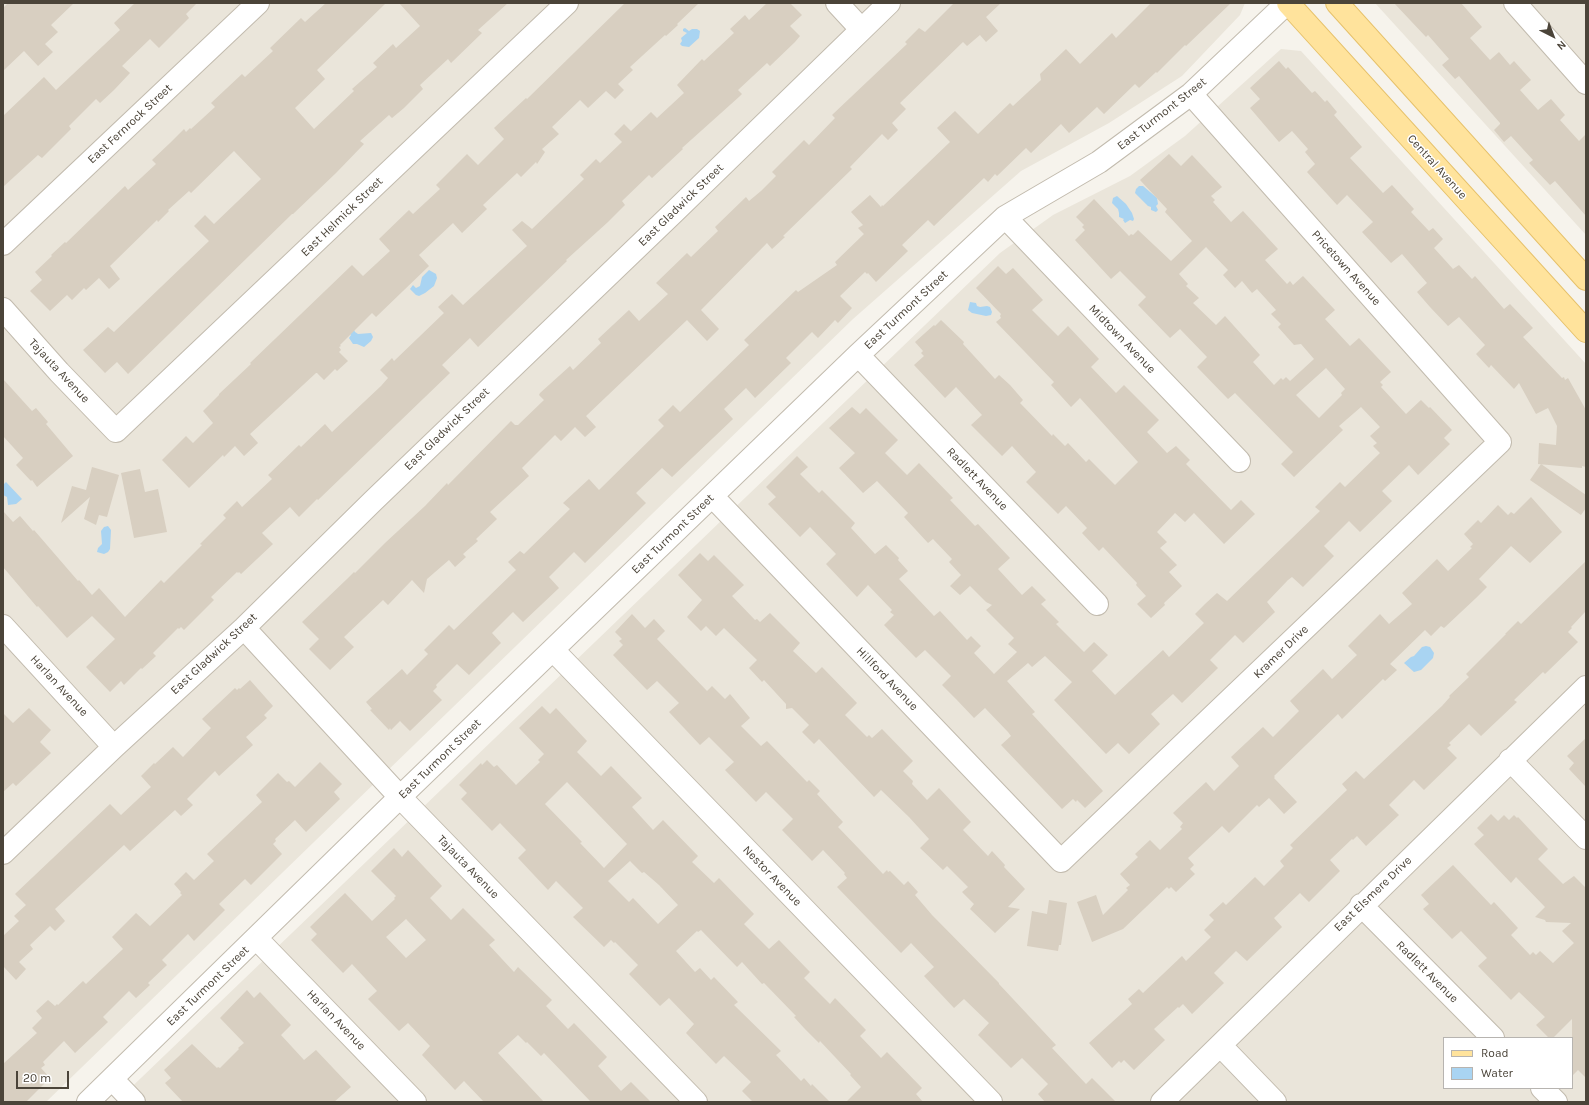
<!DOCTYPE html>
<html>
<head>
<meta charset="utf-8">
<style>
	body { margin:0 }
	#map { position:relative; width:1589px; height:1105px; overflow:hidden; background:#f6f3ec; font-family:Karla,sans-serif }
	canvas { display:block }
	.frame { position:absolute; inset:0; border:4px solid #4b4439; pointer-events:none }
	.legend { position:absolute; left:1443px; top:1037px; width:130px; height:52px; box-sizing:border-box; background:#fff; border:1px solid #b7b4b0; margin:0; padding:5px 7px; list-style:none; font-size:12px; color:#4b4439 }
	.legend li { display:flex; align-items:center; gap:8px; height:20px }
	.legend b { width:20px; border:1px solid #b7b4b0 }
	.north { position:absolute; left:1533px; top:16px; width:40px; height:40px; -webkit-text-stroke:3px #fff; paint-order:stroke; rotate:138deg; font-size:11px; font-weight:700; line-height:16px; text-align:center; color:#4b4439 }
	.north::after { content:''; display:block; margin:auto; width:14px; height:18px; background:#4b4439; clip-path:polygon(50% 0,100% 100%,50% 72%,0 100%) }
	.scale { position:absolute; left:16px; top:1071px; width:53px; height:18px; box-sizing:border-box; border:2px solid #4b4439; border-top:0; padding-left:5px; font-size:12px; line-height:14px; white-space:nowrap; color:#4b4439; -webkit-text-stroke:3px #fff; paint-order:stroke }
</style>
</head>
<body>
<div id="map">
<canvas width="1589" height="1105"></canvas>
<div class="frame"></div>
<ul class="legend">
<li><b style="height:5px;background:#ffe39c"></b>Road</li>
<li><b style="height:11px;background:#a9d4f2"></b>Water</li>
</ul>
<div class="north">N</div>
<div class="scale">20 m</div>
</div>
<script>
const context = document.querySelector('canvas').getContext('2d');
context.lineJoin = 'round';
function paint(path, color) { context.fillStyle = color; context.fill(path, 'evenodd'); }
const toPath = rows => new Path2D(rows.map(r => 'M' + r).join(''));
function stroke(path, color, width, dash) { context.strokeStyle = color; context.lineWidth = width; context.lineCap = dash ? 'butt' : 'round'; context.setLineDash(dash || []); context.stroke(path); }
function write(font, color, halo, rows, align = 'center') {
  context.font = font + ' Karla,sans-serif'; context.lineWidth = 3; context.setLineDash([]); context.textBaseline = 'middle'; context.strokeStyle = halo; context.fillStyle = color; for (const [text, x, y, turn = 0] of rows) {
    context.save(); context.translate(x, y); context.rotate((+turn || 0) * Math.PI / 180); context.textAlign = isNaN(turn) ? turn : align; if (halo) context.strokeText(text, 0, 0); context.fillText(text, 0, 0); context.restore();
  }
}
const residential = toPath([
	[3,3,1245,3,1240,15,1182,76,1109,123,1021,171,853,319,46,1102,3,1102],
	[1375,3,1586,3,1586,235],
	[1281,49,1301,51,1586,364,1586,1102,116,1102,1000,253,1053,215,1130,176,1185,136],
	[1444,1038,1572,1038,1572,1088,1444,1088]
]);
const water = toPath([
	[685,28,689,31,692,29,697,29,700,31,699,38,689,47,682,46,680,44,682,41,681,38,687,33,683,31,683,29],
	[1139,186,1143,186,1157,198,1158,204,1156,206,1158,210,1156,212,1151,210,1151,207,1148,206,1135,193,1136,189],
	[1117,196,1126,204,1132,213,1134,219,1133,221,1130,220,1125,223,1123,220,1124,219,1119,217,1119,213,1118,209,1112,203,1113,198],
	[429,270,436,274,437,278,434,286,425,293,419,296,416,295,410,289,413,285,416,288,420,286,422,277],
	[970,302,976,303,977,306,980,307,987,306,990,307,992,312,991,315,986,316,972,313,968,310],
	[354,330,355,332,358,334,371,333,373,337,371,341,364,347,357,344,353,344,349,338,351,335,349,333],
	[6,482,22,499,16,504,8,505,7,497,3,495,3,485],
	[108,526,111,530,110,549,108,552,104,554,97,552,98,548,102,544,101,531,104,527],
	[1426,646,1430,647,1434,653,1433,658,1421,670,1414,672,1404,663,1411,657,1414,656,1422,647]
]);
const building = toPath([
	[8,3,74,3,51,25,58,32,45,44,53,52,38,66,24,51,3,71,3,8],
	[135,3,197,3,186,14,189,18,159,48,150,39,122,66,130,73,114,90,100,103,96,99,69,126,71,129,42,158,38,155,3,187,3,116,44,77,56,90,120,30,114,23],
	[326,3,386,3,317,70,325,79,295,108,314,129,354,91,352,89,377,67,373,63,393,44,396,48,420,26,399,3,508,3,478,30,482,33,451,63,448,59,420,85,423,89,404,108,392,118,389,115,360,141,364,144,336,173,293,214,292,214,128,374,117,362,105,373,83,350,108,327,114,332,209,241,194,226,205,215,214,224,261,179,234,151,191,193,189,191,168,210,169,211,158,222,157,220,110,266,120,279,109,289,99,278,86,290,84,288,72,300,67,295,50,311,30,291,42,280,35,272,52,256,51,255,65,242,66,243,125,186,128,190,156,164,152,160,170,143,184,129,186,132,190,128,191,129,215,107,211,103,242,74,245,77,273,51,270,48,301,18,305,22],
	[625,3,699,3,677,24,678,25,666,36,665,35,630,67,633,70,618,84,624,90,615,99,606,91,588,108,580,100,552,127,559,134,542,149,545,152,537,164,536,162,521,177,517,173,483,205,487,209,462,233,453,223,419,255,429,266,376,317,372,313,340,345,341,346,339,347,341,350,339,352,348,361,337,371,335,369,324,380,317,373,316,373,250,434,258,443,244,456,235,446,224,457,223,455,189,488,162,460,186,436,193,443,213,423,203,411,219,395,219,394,251,364,250,363,352,265,363,276,390,251,379,239,409,210,413,214,440,189,436,185,467,154,478,165,504,139,494,128,526,98,527,99],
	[767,3,790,3,802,15,790,26,800,36,795,42,770,66,767,63,738,90,742,94,740,96,682,148,683,149,652,178,649,175,622,201,625,205,608,222,566,260,567,261,478,347,470,338,442,365,450,373,318,500,317,499,299,517,290,507,262,533,273,544,241,574,239,572,238,573,237,572,211,597,214,600,184,630,181,627,179,629,178,628,153,653,156,656,142,669,141,668,124,685,121,681,110,692,86,667,115,639,92,616,67,638,38,606,37,607,3,567,3,511,13,522,20,516,33,531,34,530,78,581,79,580,92,595,99,588,125,617,161,580,164,583,202,545,200,544,226,518,223,515,237,501,242,507,272,479,268,475,299,445,301,447,325,424,332,432,381,386,388,378,380,370,392,358,394,361,444,313,438,307,452,294,463,305,527,246,512,230,522,221,532,229,584,179,580,175,596,159,600,163,622,142,614,134,624,124,631,131,651,112,657,118,684,93,677,85,702,59,704,61,734,33,730,29,745,15,749,20],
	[954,3,1001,3,986,17,998,31,986,42,980,35,967,46,963,42,900,103,906,109,892,123,898,130,888,140,882,134,850,167,852,169,783,236,785,237,772,249,767,243,701,310,719,329,707,341,687,320,586,416,596,427,585,437,575,427,561,441,555,435,522,468,529,476,490,512,497,519,476,539,478,541,463,554,466,557,455,567,449,560,427,579,424,593,412,580,388,605,383,600,344,637,354,647,330,670,309,649,319,639,302,622,347,579,354,572,355,573,385,543,425,506,447,483,448,485,511,421,515,425,518,425,544,400,539,395,540,393,570,366,573,370,601,343,598,339,629,310,639,321,668,294,656,283,687,253,691,257,718,231,715,227,746,197,749,201,761,191,776,176,772,172,804,140,809,145,835,118,832,115,907,44,905,42,919,28,925,32],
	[1151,3,1231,3,1186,46,1185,45,1157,73,1156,72,1139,88,1135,84,1104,114,1097,107,1069,133,1061,124,1031,153,1026,148,997,176,995,174,988,182,984,178,934,226,928,220,902,245,908,251,876,282,868,273,867,274,865,272,840,296,852,308,838,323,835,320,818,338,812,332,786,358,791,363,755,398,746,388,724,409,733,419,672,477,662,468,636,493,646,503,585,563,574,552,549,577,559,588,523,622,513,612,492,633,501,643,469,675,457,664,436,685,437,687,433,691,442,700,410,731,400,721,391,730,390,728,389,730,370,710,372,709,366,702,402,669,407,675,428,654,424,650,449,625,454,630,516,570,508,562,520,551,524,554,570,509,563,503,589,479,599,490,664,426,658,420,673,405,680,412,749,345,744,340,796,290,798,292,837,265,835,262,864,234,858,228,863,225,851,212,870,195,881,207,882,205,883,206,926,165,950,142,937,128,955,111,978,134,1010,103,1013,106,1041,80,1040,74,1066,49,1080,64,1112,33,1116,38],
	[1394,3,1461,3,1482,27,1470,38,1490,60,1499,52,1510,65,1514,61,1531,80,1520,90,1538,110,1551,99,1565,115,1560,120,1579,141,1586,134,1586,216,1555,181,1550,185,1529,163,1533,160,1511,136,1504,142,1494,130,1500,124,1500,123,1459,76,1455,79,1442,65,1449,59,1428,35,1426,37],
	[1279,61,1286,69,1288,67,1312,93,1315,91,1325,102,1327,100,1337,112,1334,115,1362,147,1350,158,1383,193,1392,185,1414,209,1411,212,1429,231,1433,228,1443,239,1434,248,1453,269,1459,265,1472,279,1475,276,1504,309,1510,304,1533,328,1523,337,1562,378,1564,377,1565,380,1568,378,1586,410,1586,467,1582,466,1582,468,1538,464,1539,443,1556,445,1557,426,1548,408,1536,414,1519,383,1514,389,1491,365,1489,368,1476,354,1485,345,1459,317,1448,326,1430,307,1417,292,1427,283,1402,254,1391,263,1362,232,1373,222,1347,195,1337,205,1307,172,1315,164,1305,152,1308,149,1292,131,1279,142,1250,108,1260,99,1250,88],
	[1169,154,1181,166,1192,155,1222,187,1211,196,1215,200,1213,202,1231,222,1243,211,1278,249,1265,260,1287,284,1290,281,1293,285,1303,276,1335,310,1325,319,1350,346,1359,338,1391,372,1380,382,1383,385,1381,387,1406,414,1421,400,1429,408,1430,407,1452,430,1444,438,1450,444,1418,475,1409,465,1382,491,1392,501,1360,532,1349,521,1324,546,1334,556,1303,587,1292,577,1288,580,1267,602,1275,612,1243,643,1235,635,1210,660,1218,668,1182,703,1173,694,1151,714,1160,724,1129,754,1118,743,1106,754,1054,700,1072,682,1045,656,1032,667,1028,663,1007,681,1035,712,1032,714,1103,791,1085,808,1077,800,1076,802,1073,799,1062,809,1001,745,1011,736,1008,732,985,708,974,718,956,699,942,685,951,676,925,650,916,658,884,625,894,615,890,612,892,610,868,585,857,597,826,564,836,554,810,527,800,537,768,504,776,497,766,487,797,456,808,467,800,474,819,493,822,490,855,523,851,528,875,554,886,545,899,558,898,560,908,571,899,579,934,616,940,611,967,640,971,636,981,646,974,653,994,674,1017,652,1008,644,1014,638,986,610,992,605,986,602,970,586,960,595,950,586,961,575,949,562,952,559,933,539,928,543,904,517,908,513,877,481,863,493,839,468,855,453,829,428,852,407,860,414,866,408,898,440,885,453,907,475,919,463,953,498,950,500,975,526,978,524,1010,558,998,569,1022,595,1032,586,1046,600,1041,604,1059,622,1056,624,1084,652,1094,642,1108,655,1092,671,1115,695,1163,650,1169,657,1204,623,1195,614,1205,604,1217,593,1227,601,1320,511,1315,507,1340,482,1345,487,1380,453,1373,446,1377,443,1370,436,1380,427,1361,407,1339,426,1343,430,1294,477,1281,464,1293,452,1235,393,1228,399,1197,367,1207,357,1180,329,1170,338,1138,305,1146,297,1120,271,1111,279,1075,240,1085,230,1082,227,1084,225,1076,217,1094,199,1129,236,1131,234,1133,235,1138,230,1171,261,1192,241,1165,212,1167,209,1140,180],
	[1206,247,1228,270,1223,275,1235,288,1242,281,1252,293,1257,289,1276,310,1271,314,1281,324,1278,327,1294,345,1301,344,1314,359,1290,381,1286,377,1283,380,1281,378,1274,385,1253,362,1260,355,1225,316,1216,325,1193,303,1199,298,1186,286,1188,284,1179,274],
	[1326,368,1345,389,1341,393,1342,395,1319,418,1296,395],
	[998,266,1006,274,1013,268,1043,300,1032,310,1058,336,1068,326,1099,359,1091,367,1116,393,1124,385,1159,420,1147,432,1167,453,1176,446,1190,460,1186,464,1231,510,1241,500,1255,514,1224,544,1194,513,1185,522,1175,513,1157,532,1167,542,1160,548,1177,565,1169,572,1182,586,1164,603,1165,605,1151,618,1137,604,1146,596,1136,585,1137,583,1103,547,1099,551,1082,533,1087,528,1066,506,1058,514,1026,482,1036,472,1012,446,1002,456,971,425,982,415,956,387,945,398,914,365,924,356,921,353,923,351,915,342,934,325,935,326,941,320,964,342,963,344,995,379,999,375,1010,385,1023,400,1020,403,1052,436,1053,434,1065,446,1068,443,1086,462,1089,459,1115,485,1138,462,1080,398,1071,407,1051,385,1054,382,996,322,1001,318,1000,316,1001,314,976,288],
	[3,379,32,411,36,408,48,422,46,424,73,456,37,487,32,480,31,481,16,465,23,458,3,436],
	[1541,464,1586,495,1586,508,1581,515,1530,480],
	[92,467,119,475,107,517,99,515,96,525,84,519,90,497,61,523,72,486,86,490],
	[140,469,145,492,158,489,167,532,134,538,121,473],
	[1531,497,1562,532,1530,563,1511,546,1479,579,1487,587,1476,598,1444,628,1441,626,1431,636,1425,630,1390,664,1397,670,1385,681,1383,679,1342,719,1338,714,1274,776,1275,777,1274,778,1297,802,1284,814,1269,798,1259,807,1257,805,1229,833,1222,826,1188,858,1194,865,1190,869,1195,874,1176,892,1171,887,1169,889,1167,887,1123,929,1092,942,1077,902,1096,895,1103,915,1128,890,1126,888,1130,885,1120,874,1138,857,1135,854,1150,840,1160,850,1182,829,1180,827,1183,823,1173,813,1206,782,1214,791,1239,766,1231,757,1263,727,1273,737,1299,711,1290,701,1323,669,1332,679,1357,655,1348,646,1380,614,1389,624,1412,604,1402,593,1437,559,1448,571,1472,548,1470,547,1473,544,1464,534,1478,520,1481,523,1498,505,1508,515,1511,512,1514,514],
	[700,553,708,561,714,555,744,585,732,596,755,620,757,619,760,622,770,613,800,643,793,651,816,673,822,667,857,703,845,715,867,737,869,735,872,738,882,729,913,761,903,771,913,781,912,784,927,800,939,788,971,822,963,830,988,856,992,851,1005,865,1004,867,1025,889,1008,907,1020,909,995,933,970,909,974,904,962,892,968,887,947,866,943,870,920,848,929,839,909,817,881,790,874,797,819,739,814,744,802,732,809,725,792,708,786,709,786,704,764,680,762,682,749,668,757,660,724,628,716,636,706,626,701,631,687,617,702,600,678,575],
	[1586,561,1586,611,1571,627,1572,628,1568,632,1578,642,1545,674,1543,672,1514,700,1517,702,1481,736,1469,724,1449,743,1451,745,1447,748,1457,758,1424,790,1414,780,1389,805,1399,815,1366,846,1357,836,1353,840,1352,839,1330,860,1340,871,1309,902,1300,893,1274,918,1282,927,1247,961,1236,951,1214,973,1224,983,1192,1014,1183,1004,1179,1008,1178,1007,1154,1029,1165,1040,1134,1070,1124,1060,1121,1063,1119,1061,1112,1068,1089,1043,1132,1004,1128,999,1139,989,1143,993,1182,956,1186,961,1211,937,1204,930,1214,920,1209,915,1223,902,1226,905,1255,877,1264,886,1284,866,1280,861,1293,848,1290,845,1347,790,1342,784,1356,771,1364,779,1442,706,1450,697,1449,696,1469,677,1466,674,1506,634,1505,634,1518,621,1521,624],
	[632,614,645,628,654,619,665,631,657,639,707,691,712,686,725,699,730,694,750,718,741,726,761,746,767,741,807,782,809,780,820,791,817,794,843,822,838,827,862,852,883,874,887,870,888,872,890,871,904,885,908,881,918,892,915,895,932,915,999,983,999,984,1056,1045,1052,1048,1086,1084,1092,1078,1116,1102,1045,1102,1038,1094,1048,1084,1022,1058,1011,1068,978,1035,989,1023,964,999,954,1008,924,976,934,967,911,943,901,953,837,887,847,878,844,874,845,873,823,850,812,861,782,830,793,819,766,792,756,802,725,770,734,762,709,737,700,745,669,712,679,703,657,681,647,690,613,655,623,645,619,641,622,639,615,632],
	[250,680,273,706,264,715,267,718,246,737,253,745,219,776,215,771,187,799,193,805,181,816,175,810,130,851,124,845,55,909,65,921,55,931,50,926,30,945,33,949,19,962,26,969,16,980,3,966,3,936,19,921,14,916,26,905,15,894,110,804,121,815,151,787,141,776,154,763,155,764,173,747,183,757,211,728,202,719,235,688,237,690,239,688,240,689],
	[542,706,550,714,556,708,587,741,577,752,601,776,611,766,642,798,632,807,653,830,663,820,698,856,692,862,714,883,719,878,754,914,744,924,769,949,779,940,810,972,804,978,830,1004,835,998,866,1030,860,1036,881,1058,887,1052,922,1088,916,1094,923,1102,846,1102,861,1087,850,1075,851,1074,820,1041,819,1043,804,1028,794,1017,796,1016,764,983,762,984,742,962,737,967,701,930,698,932,697,931,676,951,695,972,700,968,711,980,714,977,738,1002,734,1005,781,1051,776,1055,801,1081,804,1078,811,1086,812,1084,830,1102,753,1102,742,1091,751,1082,724,1056,716,1064,686,1033,694,1024,669,998,660,1006,629,974,638,965,615,942,614,943,611,940,604,947,573,917,583,908,556,881,548,890,518,858,526,850,500,823,492,831,461,799,467,793,459,785,481,763,482,765,487,760,494,767,497,765,516,785,540,762,538,760,544,754,519,728],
	[567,782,627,844,604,868,580,843,582,842,545,804],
	[630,861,642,873,644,872,659,885,678,905,658,924,633,898,629,902,608,881],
	[29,708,51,730,40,742,51,753,16,786,13,783,3,792,3,713,13,723],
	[1586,738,1586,787,1569,769,1574,763,1567,756],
	[320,762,342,784,334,792,340,799,306,832,295,820,275,839,276,841,273,844,282,854,251,885,245,879,219,904,225,910,194,941,188,934,162,960,167,965,148,983,150,985,136,998,129,991,103,1017,108,1022,75,1053,64,1041,43,1062,45,1065,41,1068,50,1078,26,1102,3,1102,3,1064,37,1033,32,1028,42,1018,36,1011,48,1000,55,1006,57,1004,58,1005,83,981,86,984,123,949,112,937,136,913,150,926,182,895,180,893,181,892,174,884,186,872,194,880,214,861,207,854,262,802,256,795,278,773,287,782,289,781,295,787],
	[1491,814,1498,821,1504,815,1509,820,1514,815,1517,818,1518,817,1548,849,1538,859,1563,884,1574,876,1586,888,1586,1078,1578,1070,1572,1076,1572,1019,1553,1038,1549,1038,1536,1025,1545,1017,1519,992,1511,1000,1478,966,1487,958,1461,931,1452,939,1423,909,1429,904,1421,895,1453,865,1491,905,1494,902,1518,928,1511,935,1530,955,1533,952,1536,955,1540,951,1553,963,1574,943,1562,931,1571,923,1546,922,1545,920,1535,917,1545,907,1516,877,1511,883,1474,844,1484,835,1477,828],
	[394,848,402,857,408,850,442,886,430,898,451,920,463,908,495,940,489,945,514,972,518,967,552,1000,546,1006,568,1029,574,1023,607,1057,598,1066,621,1091,631,1082,651,1102,591,1102,544,1053,541,1056,527,1042,526,1043,518,1035,498,1053,544,1102,484,1102,464,1081,455,1090,422,1055,430,1046,408,1023,399,1031,368,999,377,991,352,964,343,973,311,940,317,934,310,927,345,893,372,921,395,899,394,898,396,896,371,871],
	[406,919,426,940,406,958,386,937],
	[1049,900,1067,903,1061,945,1059,945,1058,951,1027,946,1032,911,1047,914],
	[247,990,254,998,260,992,291,1025,281,1035,304,1060,316,1050,351,1087,334,1102,183,1102,165,1083,171,1078,164,1070,192,1044,217,1068,218,1067,220,1068,239,1049,238,1048,244,1043,220,1018]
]);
const minor = toPath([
	[837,3,861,29],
	[1515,3,1586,83],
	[1005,217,1239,461],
	[3,244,258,3],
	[3,309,59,372,116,431,567,3],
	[858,355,1097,604],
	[713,497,1061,861,1500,442,1191,94],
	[3,626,114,747],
	[244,628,400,797,696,1102],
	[553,650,991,1102],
	[1510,760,1586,838],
	[3,853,114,747,244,628,373,501,674,212,889,3],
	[1361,905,1493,1038],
	[256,938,415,1102],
	[1221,1046,1275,1102],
	[112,1079,134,1102],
	[1542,1088,1556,1102],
	[88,1102,400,797,858,355,1005,217,1099,162,1191,94,1287,3],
	[1162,1102,1586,687]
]);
const major = toPath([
	[1288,3,1586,331],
	[1337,3,1586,279]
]);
const streetNames = [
	["East Turmont Street",1162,114,-38],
	["East Fernrock Street",130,124,-43],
	["Central Avenue",1437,167,48],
	["East Gladwick Street",681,205,-44],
	["East Helmick Street",342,217,-44],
	["Pricetown Avenue",1346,268,48],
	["East Turmont Street",906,310,-43],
	["Midtown Avenue",1122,339,46],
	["Tajauta Avenue",59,371,47],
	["East Gladwick Street",447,429,-44],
	["Radlett Avenue",977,479,46],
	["East Turmont Street",673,534,-44],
	["Kramer Drive",1281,652,-44],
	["East Gladwick Street",214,654,-43],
	["Hillford Avenue",887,679,46],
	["Harlan Avenue",59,686,47],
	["East Turmont Street",440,759,-44],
	["Tajauta Avenue",468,867,46],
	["Nestor Avenue",772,876,46],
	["East Elsmere Drive",1373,894,-44],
	["Radlett Avenue",1427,972,45],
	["East Turmont Street",208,986,-44],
	["Harlan Avenue",336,1020,46]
];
paint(residential, '#eae5da');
paint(water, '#a9d4f2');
paint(building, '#d8cfc1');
stroke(minor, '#c2bbae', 24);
stroke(major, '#e6c16a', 24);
stroke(minor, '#fff', 22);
stroke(major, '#ffe39c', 22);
write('12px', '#4b4439', '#fff', streetNames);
</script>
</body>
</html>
